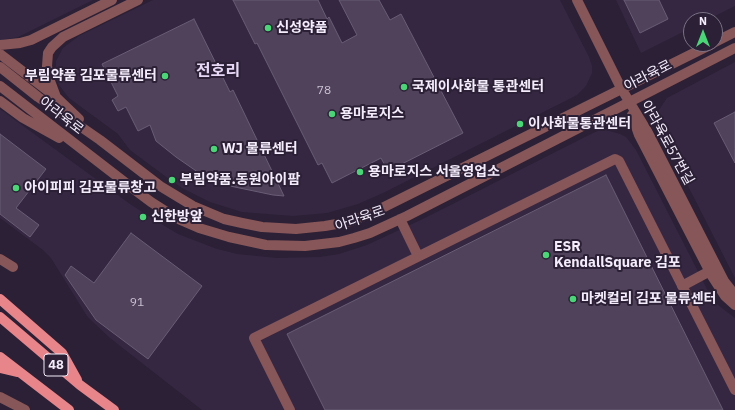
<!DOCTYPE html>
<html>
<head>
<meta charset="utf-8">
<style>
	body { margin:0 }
	#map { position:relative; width:735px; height:410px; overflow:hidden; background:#2b2035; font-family:"IBM Plex Sans",sans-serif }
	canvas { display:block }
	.north { position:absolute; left:683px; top:12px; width:40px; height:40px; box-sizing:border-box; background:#2b2035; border:1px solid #7b7284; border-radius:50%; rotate:0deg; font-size:11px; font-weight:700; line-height:16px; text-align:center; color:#f4ecfb }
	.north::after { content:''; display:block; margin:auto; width:14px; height:18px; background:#4ad677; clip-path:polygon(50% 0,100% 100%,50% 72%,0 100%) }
</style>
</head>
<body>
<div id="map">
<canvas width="735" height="410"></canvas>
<div class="north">N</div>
</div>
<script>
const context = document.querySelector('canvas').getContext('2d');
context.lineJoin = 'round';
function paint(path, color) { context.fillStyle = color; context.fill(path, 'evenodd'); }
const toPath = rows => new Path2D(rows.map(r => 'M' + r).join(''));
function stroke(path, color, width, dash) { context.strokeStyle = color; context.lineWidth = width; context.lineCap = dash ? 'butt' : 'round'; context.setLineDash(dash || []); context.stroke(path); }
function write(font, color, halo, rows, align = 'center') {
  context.font = font + ' "IBM Plex Sans","Noto Sans KR",sans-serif'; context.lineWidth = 4; context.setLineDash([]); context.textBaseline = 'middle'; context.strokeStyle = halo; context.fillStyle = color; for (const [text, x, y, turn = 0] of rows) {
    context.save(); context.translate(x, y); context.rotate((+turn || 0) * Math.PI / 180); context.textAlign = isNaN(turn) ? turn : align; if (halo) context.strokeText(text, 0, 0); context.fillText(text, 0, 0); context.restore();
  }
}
const built = toPath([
	[0,0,93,0,18,37,2,40,0,40],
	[153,0,560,0,589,57,592,66,592,73,586,86,577,95,383,193,358,204,327,213,293,216,242,212,210,202,182,188,165,176,130,150,118,134,69,98,59,85,56,78,56,61,63,48,79,36],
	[616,0,735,0,735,6,707,20,691,20,691,28,641,53],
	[735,62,735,278,662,135,657,118,659,110,667,98],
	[0,109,130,204,158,222,178,234,217,249,237,254,277,258,320,257,339,254,367,245,425,218,589,135,598,131,606,130,620,134,626,137,636,150,711,297,718,305,735,318,735,410,202,410,110,338,94,323,87,316,51,258,43,250,0,218]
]);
const building = toPath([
	[233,0,318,0,327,19,329,17,342,43,357,35,339,0,379,0,390,20,401,14,463,133,388,171,381,158,332,183,322,163,318,165,257,43,255,44,233,0],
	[624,0,659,0,668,19,640,33,624,0],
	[194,19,230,92,233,90,284,196,273,195,230,186,202,175,176,157,156,141,150,125,138,131,126,107,118,111,112,100,118,96,102,64,194,19],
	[735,112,735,163,714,123,735,112],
	[0,134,46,169,16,208,39,225,30,237,0,214,0,134],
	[606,175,723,410,325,410,287,334,606,175],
	[131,233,202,286,148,359,96,320,65,275,71,266,94,283,131,233]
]);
const minor = toPath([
	[577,0,621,88,647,131,724,281,735,295],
	[715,42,735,32],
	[0,45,20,43,31,40,112,0],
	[0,54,56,97,79,119],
	[0,67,38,97,100,140,160,186,193,206,224,219,242,223,262,227,296,229,325,226,348,222,372,213,712,44],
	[0,86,127,184,151,202,176,218,199,228,229,237,266,245,305,246,339,242,354,238,370,233,407,216,735,48],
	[56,97,50,81,47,66,48,53,52,47,63,37,138,0],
	[0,101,23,118,59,138],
	[632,115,639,135,712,276,725,296,735,305],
	[400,219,418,256],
	[0,259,13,267],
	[682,286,710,271],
	[0,397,25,410],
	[290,410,254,338,615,159,619,161,735,390]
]);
const major = toPath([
	[0,299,62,353,77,380],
	[0,317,80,385,114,410],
	[0,357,69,410],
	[0,368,18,372]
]);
const markers = [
	[268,28,4,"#4ad677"],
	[165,76,4,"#4ad677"],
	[404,87,4,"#4ad677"],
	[332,114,4,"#4ad677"],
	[520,124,4,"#4ad677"],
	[214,149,4,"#4ad677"],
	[360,172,4,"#4ad677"],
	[172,180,4,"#4ad677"],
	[16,188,4,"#4ad677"],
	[143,217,4,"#4ad677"],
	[546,255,4,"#4ad677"],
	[573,299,4,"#4ad677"]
];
const numberNames = [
	["78",324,91],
	["91",137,303]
];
const shields = [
	[56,365,24]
];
const shieldNames = [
	["48",56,365]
];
const poiNames = [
	["신성약품",276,28],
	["부림약품 김포물류센터",157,76,"right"],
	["국제이사화물 통관센터",412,87],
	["용마로지스",340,114],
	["이사화물통관센터",528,124],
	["WJ 물류센터",222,149],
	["용마로지스 서울영업소",368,172],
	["부림약품.동원아이팜",180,180],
	["아이피피 김포물류창고",24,188],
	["신한방앞",151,217],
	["ESR",554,247],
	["KendallSquare 김포",554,263],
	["마켓컬리 김포 물류센터",581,299]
];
const streetNames = [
	["아라육로",648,76,-27],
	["아라육로",61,116,38],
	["아라육로57번길",667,143,61],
	["아라육로",360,219,-19]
];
const quarterNames = [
	["전호리",218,71]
];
paint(built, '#352742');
paint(building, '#4f425a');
stroke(building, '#695c75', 1);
stroke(minor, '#875658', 10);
stroke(major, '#e8858a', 10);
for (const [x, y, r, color] of markers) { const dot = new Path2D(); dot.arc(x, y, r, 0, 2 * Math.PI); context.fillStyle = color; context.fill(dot); stroke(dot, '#2b2035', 1.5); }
write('12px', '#cbc2d3', null, numberNames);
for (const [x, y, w] of shields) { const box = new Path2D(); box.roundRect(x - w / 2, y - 11, w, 22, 3); context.fillStyle = '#2b2035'; context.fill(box); stroke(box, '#f4ecfb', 1); }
write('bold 13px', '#f4ecfb', null, shieldNames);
write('bold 14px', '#f4ecfb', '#2b2035', poiNames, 'left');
write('14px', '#f4ecfb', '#2b2035', streetNames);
write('bold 16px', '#e6d8f5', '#2b2035', quarterNames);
</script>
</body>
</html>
